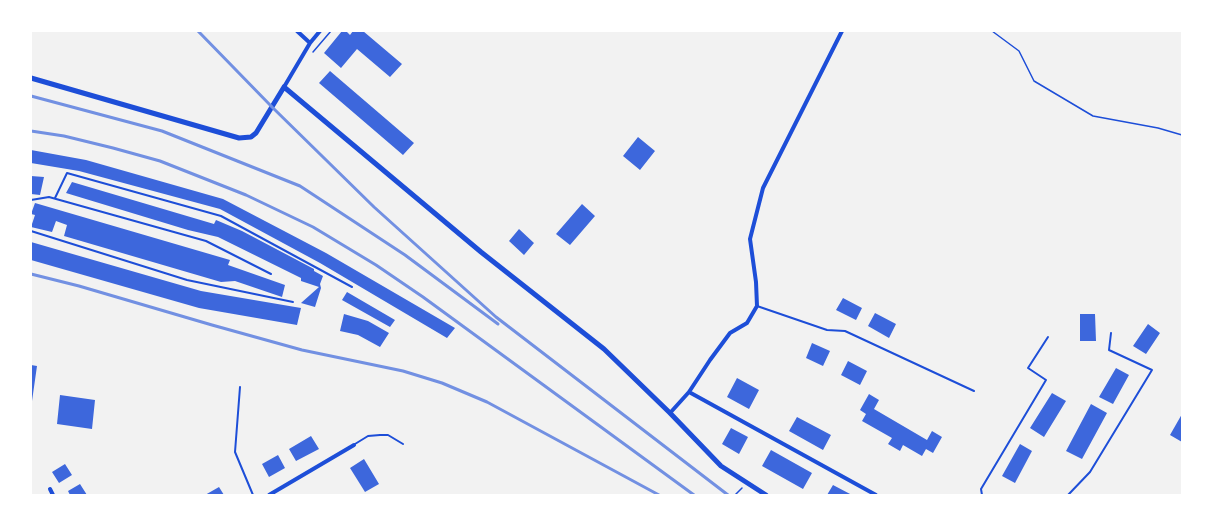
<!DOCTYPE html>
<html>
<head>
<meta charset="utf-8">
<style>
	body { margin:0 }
	#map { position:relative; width:1213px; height:526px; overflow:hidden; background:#f2f2f2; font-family:Ubuntu,sans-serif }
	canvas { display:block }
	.frame { position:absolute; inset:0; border:32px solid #fff; pointer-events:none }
</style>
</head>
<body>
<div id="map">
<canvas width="1213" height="526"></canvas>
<div class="frame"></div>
</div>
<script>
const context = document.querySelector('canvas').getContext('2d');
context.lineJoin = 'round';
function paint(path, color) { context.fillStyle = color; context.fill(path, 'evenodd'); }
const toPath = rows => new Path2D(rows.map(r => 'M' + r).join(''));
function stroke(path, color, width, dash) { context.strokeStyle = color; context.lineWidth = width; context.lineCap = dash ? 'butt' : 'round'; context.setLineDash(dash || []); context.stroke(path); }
const building = toPath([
	[342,31,346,31,350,35,353,31,363,31,402,64,390,77,357,49,341,68,324,53],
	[330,71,414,143,403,155,319,83],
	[638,137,655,151,640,170,623,156],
	[31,150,86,160,223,199,326,253,455,328,447,338,320,263,220,209,79,171,31,163],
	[31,176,44,177,40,195,31,194],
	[72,182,214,224,216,220,242,231,314,269,314,271,323,276,320,284,321,288,315,307,301,303,319,287,301,281,301,278,218,237,188,230,66,193],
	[35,203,230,260,228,265,285,285,282,297,235,281,221,282,64,236,67,225,56,221,52,232,31,227,35,215,31,214],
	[582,204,595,216,570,245,556,234],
	[519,229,534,243,524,255,509,241],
	[31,242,201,291,301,308,297,325,199,308,31,260],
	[347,292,395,320,390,327,342,300],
	[843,298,862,308,856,320,836,310],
	[875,313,896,324,889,338,868,326],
	[344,314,368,321,389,333,380,347,358,335,340,331],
	[1080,314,1095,314,1096,341,1080,341],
	[1148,324,1160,333,1146,354,1133,346],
	[812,343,830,351,823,366,806,358],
	[848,361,867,371,860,385,841,375],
	[31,365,37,366,32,401,31,401],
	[1116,368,1129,375,1113,404,1099,397],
	[737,378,759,390,749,409,727,397],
	[1052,393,1066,401,1044,437,1030,428],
	[869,394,879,400,874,409,927,440,932,431,942,437,933,453,926,449,922,456,903,445,900,451,888,444,892,438,862,421,866,414,860,410],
	[60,395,95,400,92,429,57,424],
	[1091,404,1107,413,1082,459,1066,451],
	[1182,414,1182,442,1170,435],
	[797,417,831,435,823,450,789,431],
	[731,428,748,437,739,454,722,444],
	[311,436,319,449,296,461,289,449],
	[1020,444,1032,451,1015,483,1002,476],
	[771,450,812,473,803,489,762,466],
	[278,455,285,468,269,477,262,464],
	[364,459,379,484,365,492,350,468],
	[65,464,72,475,59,483,52,472],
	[80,484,87,495,70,495,68,491],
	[833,485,852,495,827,495],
	[219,487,224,495,205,495]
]);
const path = toPath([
	[341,31,342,31],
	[992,31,1019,51,1034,81,1093,116,1158,128,1182,135],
	[313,52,331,31],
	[735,495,742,488]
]);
const service = toPath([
	[55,198,67,173,221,216,352,287],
	[31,200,49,197,206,241,271,274],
	[31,231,187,280,293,302],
	[757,306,827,330,845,331,974,391],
	[240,387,235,452,253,495],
	[355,444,368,436,380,435,388,435,403,444],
	[982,495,981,489,1046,380,1028,368,1048,337],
	[1068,495,1090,472,1152,370,1109,350,1111,333]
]);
const minor = toPath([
	[297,31,310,43],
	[284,87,310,43,320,31],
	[689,392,876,495],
	[670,413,689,392,710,360,730,333,747,323,757,306,756,282,750,239,763,188,842,31],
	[50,489,53,495],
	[269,495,354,445]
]);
const tertiary = toPath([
	[31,78,239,138,251,137,256,133,284,87,481,252,604,349,670,413,721,466,766,495]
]);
const rail = toPath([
	[198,31,272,107,374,207,496,317,728,495],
	[31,96,162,131,300,186,405,255,498,324],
	[31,131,64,136,113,148,160,161,246,195,313,227,376,265,423,297,694,495],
	[31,274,79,286,212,325,302,350,403,371,442,383,487,402,659,495]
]);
paint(building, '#3d67dc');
stroke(path, '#1d4ed8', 1.5);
stroke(service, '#1d4ed8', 2);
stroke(minor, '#1d4ed8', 4);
stroke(tertiary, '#1d4ed8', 5);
stroke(rail, '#7290e2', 3);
</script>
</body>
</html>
